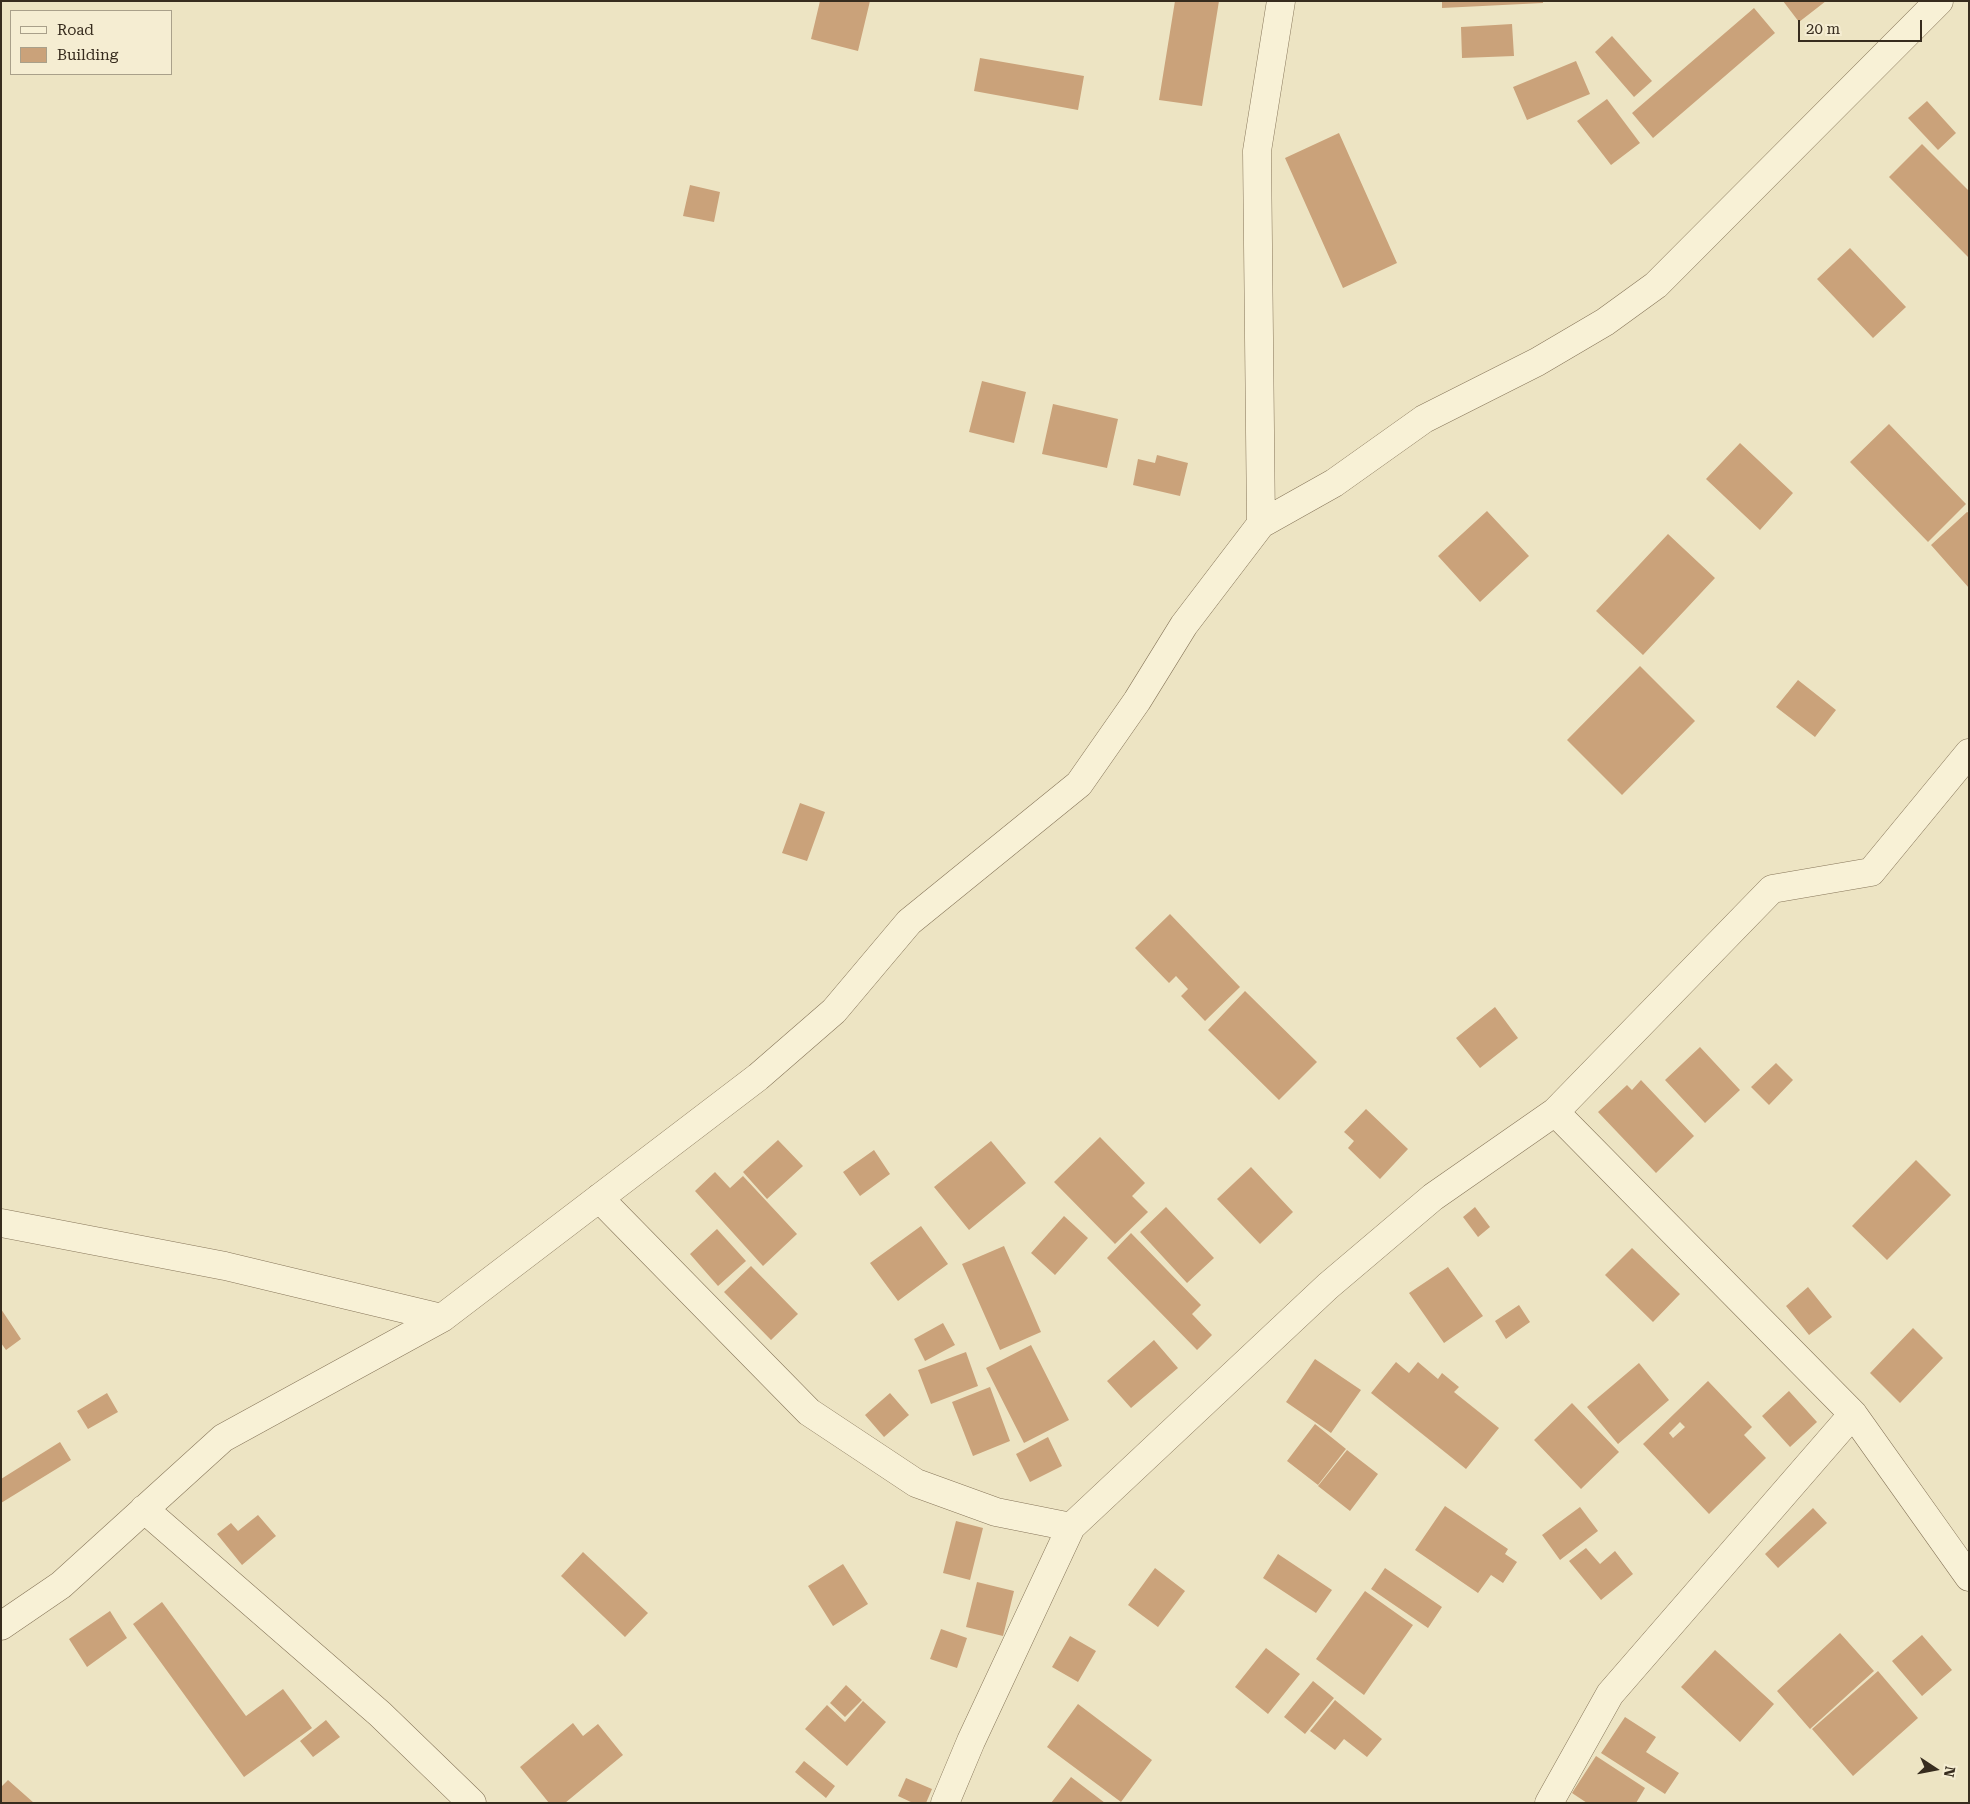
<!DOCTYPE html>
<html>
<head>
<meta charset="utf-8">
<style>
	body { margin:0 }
	#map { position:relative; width:1970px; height:1804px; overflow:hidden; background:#ede4c3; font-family:"Roboto Serif",serif }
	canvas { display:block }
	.frame { position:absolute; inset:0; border:2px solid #372c1e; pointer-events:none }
	.legend { position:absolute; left:10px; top:10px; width:162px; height:65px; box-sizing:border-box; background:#f5edd2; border:1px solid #a9a08a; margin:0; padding:6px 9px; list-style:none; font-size:15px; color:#372c1e }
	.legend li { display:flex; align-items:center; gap:10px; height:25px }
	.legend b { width:25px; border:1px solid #a9a08a }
	.north { position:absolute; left:1910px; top:1744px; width:50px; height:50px; -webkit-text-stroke:4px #f5edd2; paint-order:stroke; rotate:101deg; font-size:14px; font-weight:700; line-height:20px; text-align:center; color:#372c1e }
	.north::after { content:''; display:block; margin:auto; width:18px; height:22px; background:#372c1e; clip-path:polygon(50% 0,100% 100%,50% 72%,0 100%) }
	.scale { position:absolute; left:1798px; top:20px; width:124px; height:22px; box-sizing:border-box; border:2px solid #372c1e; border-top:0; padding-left:6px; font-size:15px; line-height:18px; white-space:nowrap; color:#372c1e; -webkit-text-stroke:4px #f5edd2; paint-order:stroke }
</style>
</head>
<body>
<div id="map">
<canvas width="1970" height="1804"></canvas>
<div class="frame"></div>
<ul class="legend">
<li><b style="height:6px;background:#f8f1d6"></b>Road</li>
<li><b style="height:14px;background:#caa27a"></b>Building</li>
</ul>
<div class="north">N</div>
<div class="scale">20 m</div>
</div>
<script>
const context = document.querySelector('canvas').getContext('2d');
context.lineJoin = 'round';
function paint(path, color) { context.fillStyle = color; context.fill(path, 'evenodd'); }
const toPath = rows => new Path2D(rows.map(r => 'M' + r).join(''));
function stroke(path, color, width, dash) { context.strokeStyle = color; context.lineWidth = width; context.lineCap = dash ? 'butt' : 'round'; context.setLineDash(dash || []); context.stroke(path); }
const building = toPath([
	[820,1,870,1,858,51,811,39],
	[1175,1,1219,1,1202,106,1159,100],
	[1442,1,1543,1,1543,3,1442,8],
	[1783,1,1826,1,1799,22],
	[1754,8,1775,33,1653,138,1632,113],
	[1512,24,1514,56,1462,58,1461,27],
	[1612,36,1652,81,1634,97,1595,52],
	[980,58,1084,76,1078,110,974,91],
	[1576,61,1590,94,1527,120,1513,87],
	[1607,99,1640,143,1611,165,1577,121],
	[1927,101,1956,133,1938,150,1908,118],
	[1339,133,1397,263,1343,288,1285,158],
	[1922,144,1969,191,1969,258,1889,177],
	[690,185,720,192,714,222,683,216],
	[1850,248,1906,307,1873,338,1817,279],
	[982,381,1026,392,1014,443,969,432],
	[1053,404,1118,419,1107,468,1042,454],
	[1889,424,1966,504,1928,542,1850,462],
	[1740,443,1793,493,1760,530,1706,479],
	[1157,455,1188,463,1180,496,1133,485,1138,459,1155,463],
	[1487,511,1529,556,1480,602,1438,556],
	[1967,512,1969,513,1969,588,1931,545],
	[1668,534,1715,578,1643,655,1596,611],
	[1640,666,1695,721,1622,795,1567,740],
	[1798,680,1836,710,1815,737,1776,707],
	[800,803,825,812,807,861,782,853],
	[1170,914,1240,987,1205,1021,1181,996,1188,989,1176,976,1169,983,1135,948],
	[1245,991,1317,1062,1279,1100,1208,1030],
	[1495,1007,1518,1038,1480,1068,1456,1038],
	[1700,1047,1740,1090,1705,1123,1665,1080],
	[1776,1063,1793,1080,1769,1105,1751,1087],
	[1641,1080,1694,1136,1656,1173,1598,1112,1627,1085,1632,1090],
	[1366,1109,1408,1149,1380,1179,1348,1148,1354,1141,1344,1132],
	[1100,1137,1145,1183,1132,1196,1148,1212,1115,1244,1054,1182],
	[778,1140,803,1166,767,1199,743,1172],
	[991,1141,1026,1183,969,1230,934,1187],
	[874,1150,890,1174,860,1196,843,1172],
	[1916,1160,1951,1195,1887,1260,1852,1226],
	[1251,1167,1293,1212,1260,1244,1217,1199],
	[715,1172,730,1188,743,1176,797,1234,763,1266,695,1191],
	[1166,1207,1214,1258,1187,1283,1140,1232],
	[1475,1207,1490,1227,1478,1237,1463,1217],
	[1064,1216,1088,1238,1055,1275,1031,1253],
	[921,1226,948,1264,898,1301,870,1263],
	[717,1229,746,1261,718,1286,690,1254],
	[1131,1233,1201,1305,1192,1314,1212,1335,1197,1350,1107,1258],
	[1004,1246,1041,1332,1000,1350,962,1264],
	[1632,1248,1680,1294,1653,1322,1605,1275],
	[751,1266,798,1314,771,1340,724,1292],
	[1448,1267,1483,1316,1444,1343,1409,1293],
	[1808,1287,1832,1317,1809,1335,1786,1306],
	[1519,1305,1530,1322,1506,1339,1495,1321],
	[1,1309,21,1339,6,1350,1,1343],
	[943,1323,955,1345,925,1361,914,1339],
	[1913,1328,1943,1358,1900,1403,1870,1373],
	[1154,1340,1178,1368,1131,1408,1107,1381],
	[1031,1345,1069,1420,1024,1443,986,1368],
	[966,1352,978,1386,931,1404,918,1370],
	[1315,1359,1361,1390,1331,1433,1286,1402],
	[1396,1362,1409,1373,1418,1362,1438,1379,1442,1373,1459,1387,1454,1392,1499,1428,1466,1469,1371,1393],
	[1639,1363,1669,1400,1618,1444,1587,1407],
	[1708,1381,1752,1427,1744,1435,1766,1458,1709,1514,1643,1444],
	[1680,1422,1685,1427,1673,1438,1669,1433],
	[990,1387,1010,1441,973,1456,952,1402],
	[1789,1391,1817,1422,1790,1447,1762,1416],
	[107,1393,118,1412,88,1429,77,1411],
	[890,1393,909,1415,884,1437,865,1415],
	[1572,1403,1619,1452,1581,1489,1534,1440],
	[1315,1424,1346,1449,1318,1485,1287,1461],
	[1048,1437,1062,1466,1030,1482,1016,1454],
	[60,1442,71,1460,1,1503,1,1479],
	[1347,1450,1378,1474,1350,1511,1318,1486],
	[1445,1506,1508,1549,1505,1554,1517,1562,1503,1583,1491,1575,1478,1593,1415,1550],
	[1580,1507,1598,1531,1560,1560,1542,1535],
	[1813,1508,1827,1523,1778,1568,1765,1554],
	[258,1515,276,1536,242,1565,217,1534,231,1523,238,1531],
	[956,1521,983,1528,970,1580,943,1573],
	[1586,1548,1600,1564,1615,1551,1633,1574,1601,1600,1569,1561],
	[583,1552,648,1613,625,1637,561,1576],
	[1278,1554,1332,1590,1316,1613,1263,1578],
	[843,1564,868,1604,833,1626,808,1586],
	[1155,1568,1185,1591,1158,1627,1128,1605],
	[1385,1568,1442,1607,1428,1628,1371,1589],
	[977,1582,1014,1591,1003,1636,966,1627],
	[1365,1591,1413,1625,1364,1695,1316,1659],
	[162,1602,246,1716,283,1689,312,1728,244,1777,133,1624],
	[110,1611,127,1638,87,1667,69,1639],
	[941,1629,967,1638,957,1668,930,1659],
	[1840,1633,1874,1671,1810,1729,1777,1691],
	[1922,1635,1952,1670,1922,1696,1892,1661],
	[1070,1636,1096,1651,1078,1682,1052,1667],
	[1266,1648,1300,1674,1268,1714,1235,1687],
	[1715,1650,1774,1704,1740,1742,1681,1687],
	[1878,1671,1918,1718,1853,1776,1812,1729],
	[1313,1681,1334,1698,1305,1734,1284,1717],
	[846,1685,862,1700,845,1717,830,1703],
	[1335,1700,1382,1739,1367,1757,1344,1739,1335,1750,1310,1731],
	[863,1701,886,1722,847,1766,805,1729,827,1705,845,1722],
	[1078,1704,1152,1760,1121,1802,1047,1747],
	[1625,1717,1656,1737,1646,1752,1679,1773,1665,1794,1601,1753],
	[326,1720,340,1737,313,1757,300,1741],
	[573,1723,583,1736,598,1724,623,1755,565,1803,549,1803,520,1767],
	[1596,1756,1645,1788,1636,1803,1587,1803,1572,1793],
	[804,1761,835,1786,826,1798,795,1772],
	[1071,1777,1105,1803,1051,1803],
	[906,1778,932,1789,926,1803,913,1803,898,1796],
	[8,1780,34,1803,1,1803,1,1787]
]);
const minor = toPath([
	[1261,524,1257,151,1281,1],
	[1555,1112,1853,1414,1969,1577],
	[599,1198,809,1412,916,1483,996,1512,1071,1527],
	[1,1223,225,1266,442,1318],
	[144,1509,380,1714,472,1803],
	[1,1626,61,1585,223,1438,442,1318,758,1077,834,1011,909,922,1079,784,1137,701,1184,625,1261,524,1334,483,1424,419,1537,362,1605,322,1656,285,1939,1],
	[945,1803,971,1741,1071,1527,1328,1286,1433,1197,1555,1112,1772,889,1871,872,1969,753],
	[1549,1803,1610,1694,1853,1414]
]);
paint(building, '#caa27a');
stroke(minor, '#87765a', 29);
stroke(minor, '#f8f1d6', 28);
</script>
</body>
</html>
